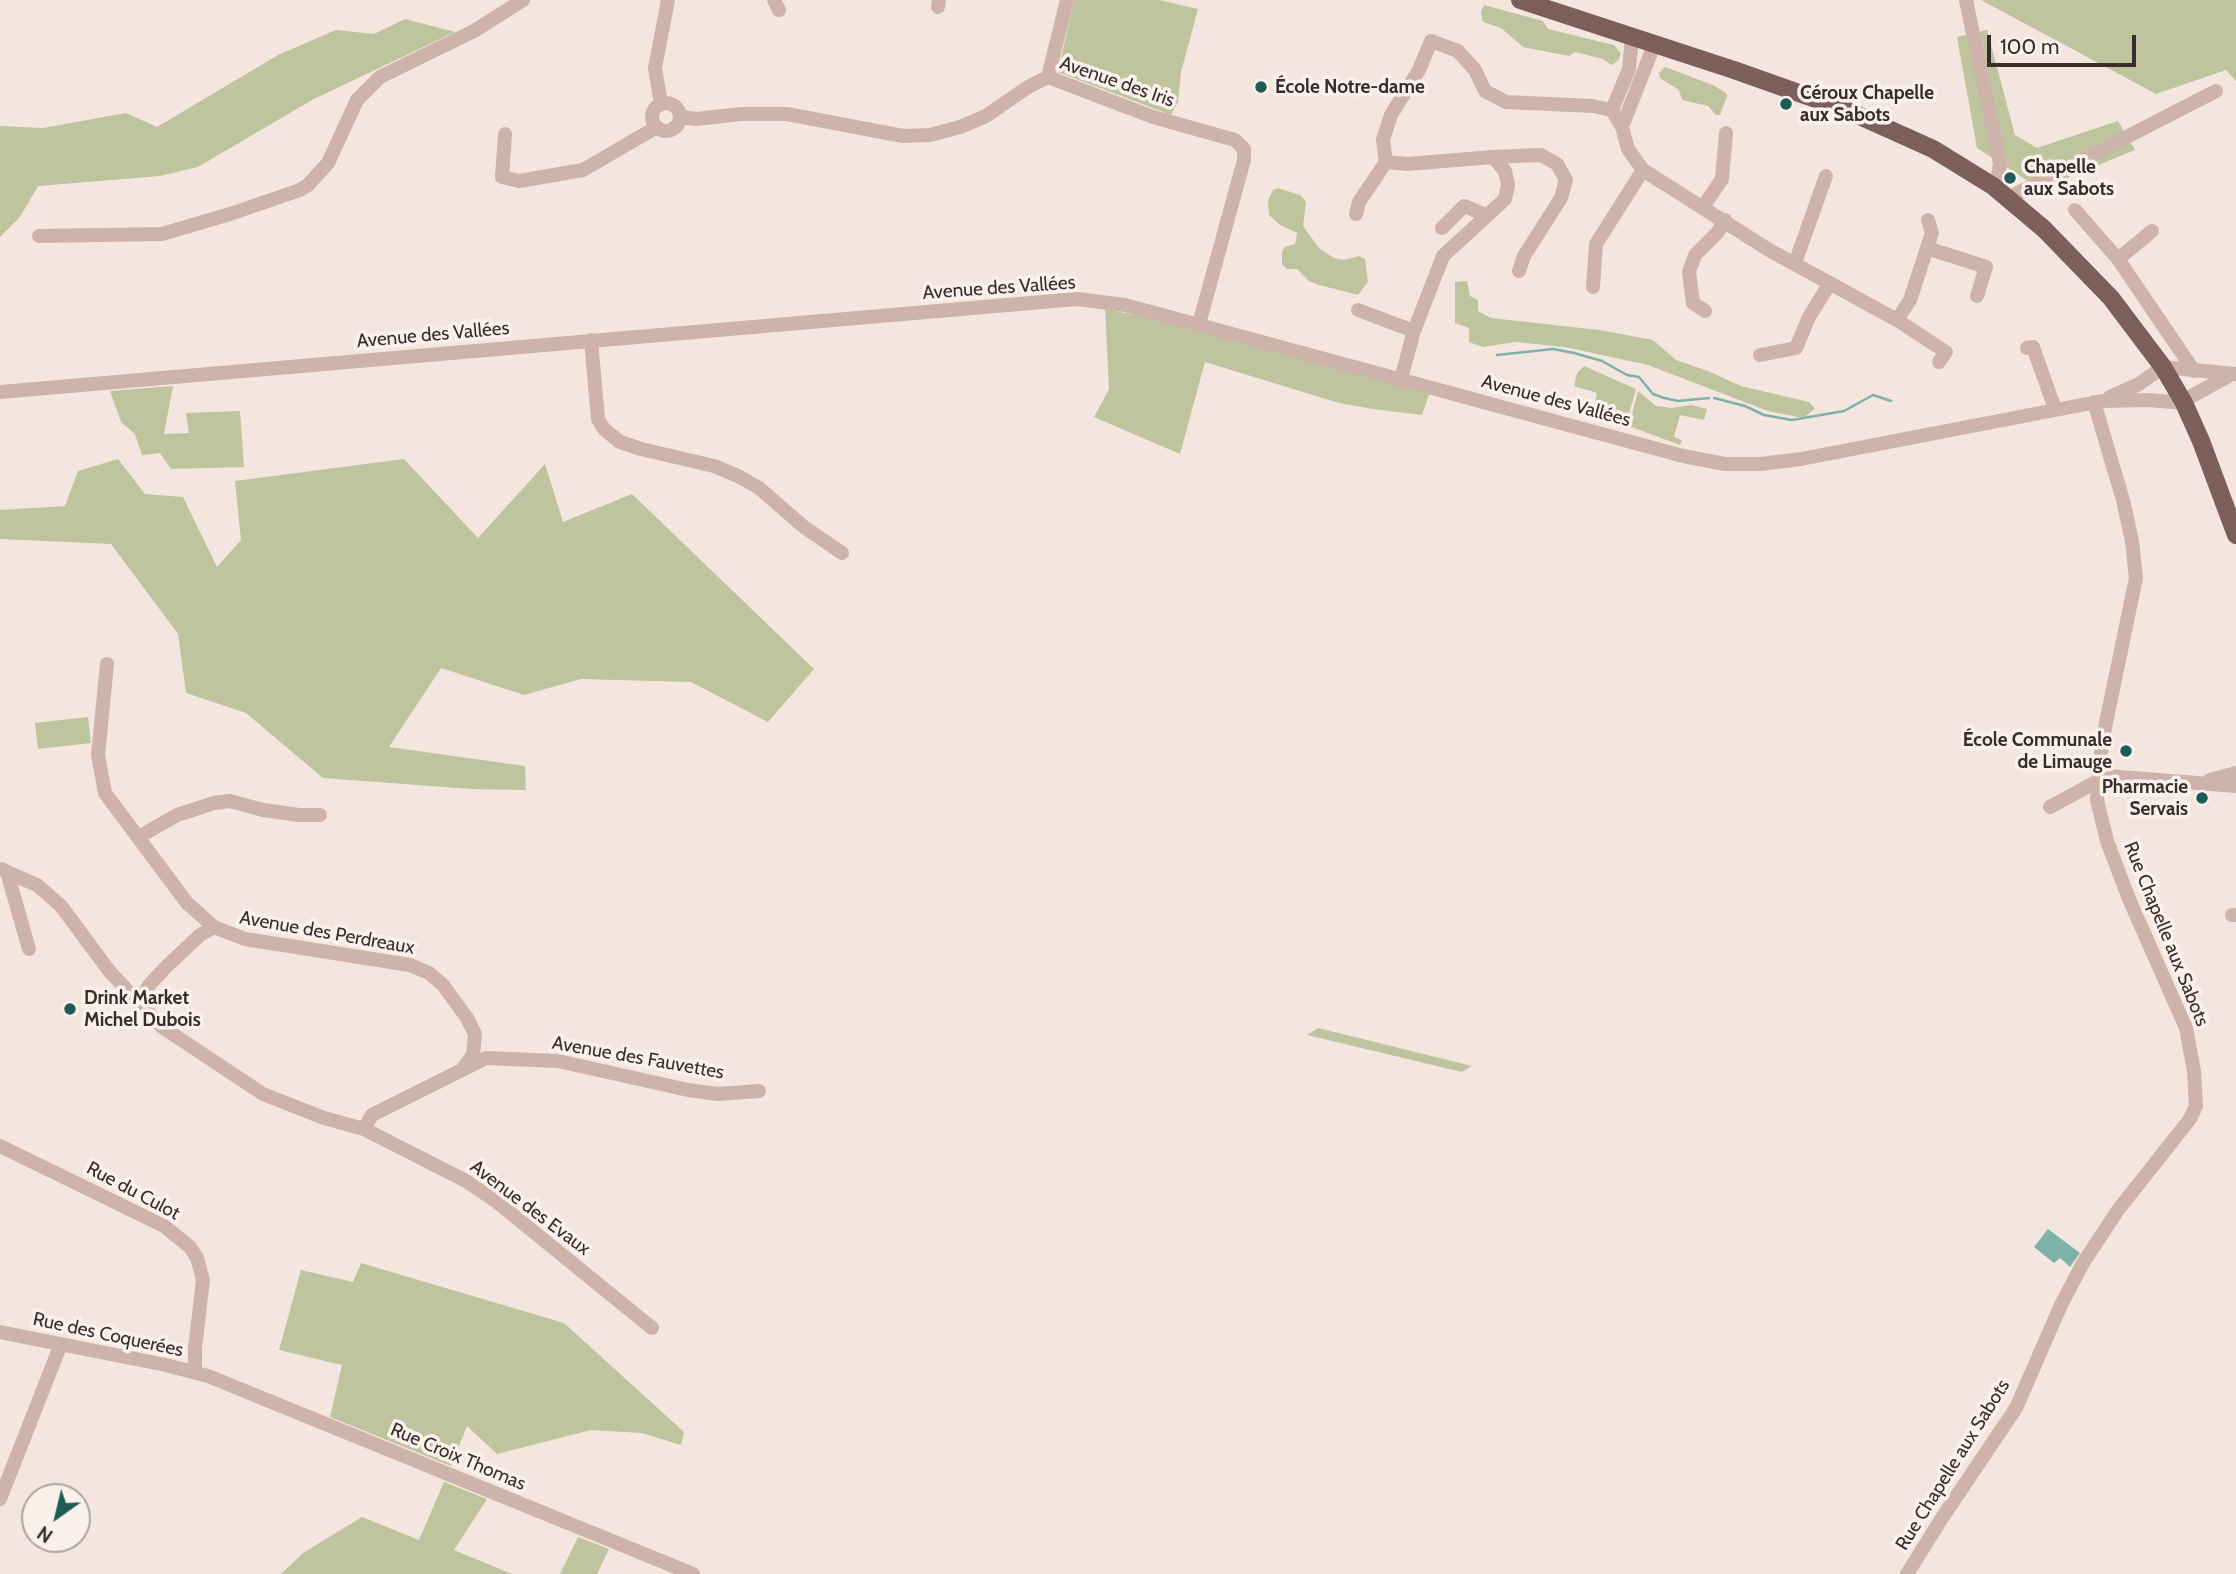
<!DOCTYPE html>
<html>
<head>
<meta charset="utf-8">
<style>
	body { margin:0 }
	#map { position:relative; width:2236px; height:1574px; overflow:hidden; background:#f4e6df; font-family:Cabin,sans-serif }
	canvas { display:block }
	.north { position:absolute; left:21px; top:1483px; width:70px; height:70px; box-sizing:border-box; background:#fbf1ec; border:2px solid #aea29e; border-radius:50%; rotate:214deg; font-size:19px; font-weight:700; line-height:28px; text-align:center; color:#3a2c2a }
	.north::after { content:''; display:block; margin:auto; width:24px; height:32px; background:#1e5d55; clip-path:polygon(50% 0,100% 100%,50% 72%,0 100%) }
	.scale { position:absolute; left:1987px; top:35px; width:149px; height:32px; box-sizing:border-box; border:4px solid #3a2c2a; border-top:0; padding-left:9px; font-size:21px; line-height:24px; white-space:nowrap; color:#3a2c2a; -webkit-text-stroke:5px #fbf1ec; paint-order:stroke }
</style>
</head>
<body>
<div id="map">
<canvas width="2236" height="1574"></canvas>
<div class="north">N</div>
<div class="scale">100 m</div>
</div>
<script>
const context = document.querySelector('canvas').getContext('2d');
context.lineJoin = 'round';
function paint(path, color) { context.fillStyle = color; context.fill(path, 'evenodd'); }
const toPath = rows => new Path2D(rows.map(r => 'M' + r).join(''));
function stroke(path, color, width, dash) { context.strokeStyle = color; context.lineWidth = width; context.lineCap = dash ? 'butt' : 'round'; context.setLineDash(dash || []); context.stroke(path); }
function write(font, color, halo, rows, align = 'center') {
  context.font = font + ' Cabin,sans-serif'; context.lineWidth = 7; context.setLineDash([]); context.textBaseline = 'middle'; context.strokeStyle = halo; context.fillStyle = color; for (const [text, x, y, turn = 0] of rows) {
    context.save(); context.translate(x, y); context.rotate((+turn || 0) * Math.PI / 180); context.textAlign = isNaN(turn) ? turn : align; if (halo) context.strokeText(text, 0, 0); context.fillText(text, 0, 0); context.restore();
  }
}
const green = toPath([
	[1074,0,1159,0,1198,9,1181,72,1178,102,1171,115,1058,72],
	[1981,0,2236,0,2236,81,2226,70,2156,94],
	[1484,5,1543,21,1548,29,1614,45,1621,54,1618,61,1611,65,1603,59,1575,52,1569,56,1523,47,1501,28,1483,22,1481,12],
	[405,19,455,32,312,100,198,167,160,176,38,186,20,217,0,237,0,126,43,128,126,113,157,127,278,55,336,30,374,34],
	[1987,30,2015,135,2037,148,2118,121,2135,150,2040,189,1977,148,1957,37],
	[1665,67,1713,85,1726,93,1727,96,1720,115,1716,115,1708,106,1682,100,1679,90,1660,78,1659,73],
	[1278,188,1300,195,1306,202,1303,226,1319,248,1334,258,1344,260,1359,256,1365,259,1368,282,1358,295,1319,285,1309,281,1297,269,1287,269,1282,264,1282,252,1285,247,1295,244,1297,233,1280,225,1269,215,1268,200,1273,190],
	[1467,281,1470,296,1478,300,1478,311,1491,318,1599,330,1653,340,1676,360,1708,371,1741,386,1809,402,1815,409,1803,418,1768,411,1648,365,1565,347,1516,342,1483,347,1469,342,1469,328,1455,323,1455,282],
	[1105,309,1151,318,1429,394,1422,415,1373,409,1339,403,1205,362,1180,454,1094,417,1109,389],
	[1584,366,1636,389,1626,425,1584,417,1584,414,1592,415,1597,393,1574,386,1577,373],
	[173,386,164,434,189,433,186,413,240,411,244,467,171,469,160,453,142,455,135,434,121,422,110,391],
	[1638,391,1656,406,1671,408,1691,405,1707,409,1704,420,1680,415,1674,437,1682,440,1680,445,1629,426],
	[118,459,145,494,183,497,217,567,241,540,235,481,404,459,478,538,545,464,563,522,632,494,814,669,768,722,691,682,581,679,524,695,441,668,389,747,525,766,526,790,471,789,323,778,246,713,186,693,178,634,111,544,0,539,0,510,65,506,78,471],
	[88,717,91,743,38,749,35,723],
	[1318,1028,1472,1066,1462,1072,1307,1035],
	[361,1263,564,1323,684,1432,681,1445,642,1433,591,1430,497,1454,467,1426,451,1466,330,1417,342,1365,279,1350,301,1270,353,1282],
	[444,1482,487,1499,454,1550,512,1574,281,1574,303,1553,362,1517,419,1540],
	[578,1537,609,1549,597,1574,560,1574]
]);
const water = toPath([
	[2048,1229,2080,1253,2070,1267,2060,1258,2054,1263,2034,1247]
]);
const stream = toPath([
	[1497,355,1553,349,1574,353,1602,361,1627,375,1639,377,1653,394,1664,398,1678,401,1709,398],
	[1714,398,1745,406,1764,415,1792,420,1844,411,1873,395,1891,401]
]);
const minor = toPath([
	[774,0,779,10],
	[1966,0,2000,164,1998,176,1993,186],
	[938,7,939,0],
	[1048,77,1067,0],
	'652 117a14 14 0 1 1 28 0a14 14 0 1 1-28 0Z',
	[661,104,655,68,668,0],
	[1612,110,1629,69,1632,37],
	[680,117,697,119,741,114,787,114,903,136,930,135,960,127,986,116,1028,87,1048,77,1153,117,1235,140,1244,149,1244,160,1199,324],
	[1622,127,1654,45],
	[505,134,502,177,519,181,583,170,657,127],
	[1493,157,1541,155,1557,164,1566,180,1561,198,1524,256,1519,271],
	[2008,198,2216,91],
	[1703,207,1722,179,1726,133],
	[2075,210,2118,259,2194,371],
	[1356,214,1359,202,1386,162],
	[1442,228,1464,206,1486,215],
	[39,236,162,234,230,214,300,190,308,185,328,163,357,100,380,77,474,31,523,0],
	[1927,248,1986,267,1977,296],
	[2118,259,2152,231],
	[1795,263,1826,176],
	[1593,287,1596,244,1643,170],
	[1358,310,1414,331],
	[1705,311,1693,303,1689,272,1695,255,1717,233,1725,220],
	[1897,320,1910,300,1932,233,1928,220],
	[591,340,598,419,604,429,620,442,641,449,714,466,738,476,759,488,804,527,842,553],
	[2027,348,2033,347,2055,409],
	[1760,355,1796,348,1809,317,1830,283],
	[1401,379,1414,331,1443,256,1505,199,1508,185,1505,171,1493,157,1407,164,1386,162,1383,140,1391,115,1419,70,1431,41,1458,51,1475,70,1485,91,1506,102,1593,106,1612,110,1622,127,1628,149,1643,170,1769,250,1897,320,1946,352,1939,362],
	[0,392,1077,299,1125,305,1683,456,1725,464,1761,464,1801,459,2102,401,2148,400,2184,403],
	[2110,397,2139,384,2163,367,2236,374],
	[2183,401,2230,375],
	[107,664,98,755,105,793,187,903,214,927],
	[2210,780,2236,773],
	[2050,807,2107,776,2236,786],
	[139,837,177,815,214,803,230,801,263,810,299,815,320,815],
	[2,869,7,872,29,949],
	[7,872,37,885,61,906,110,972,162,1027,263,1094,324,1118,364,1129,466,1181,497,1202,652,1328],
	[2232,915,2236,915],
	[139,1002,150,984,167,966,200,935,214,927,245,939,410,965,429,973,443,985,467,1018,475,1034,473,1055,464,1067],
	[364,1129,372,1115,486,1058,558,1061,688,1090,718,1094,759,1091],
	[0,1146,164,1226,190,1247,197,1258,203,1280,195,1348,195,1373],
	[0,1332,166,1365,208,1376,693,1574],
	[0,1499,61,1344],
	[1907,1574,1942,1518,2016,1408,2061,1305,2083,1263,2118,1210,2190,1119,2196,1106,2194,1071,2186,1028,2129,899,2107,841,2097,800,2102,742,2136,578,2132,541,2123,500,2094,402]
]);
const major = toPath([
	[1520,0,1734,70,1844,109,1933,149,1993,186,2044,229,2111,298,2163,367,2184,403,2201,441,2236,535]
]);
const markers = [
	[1261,87,7,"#1e5d55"],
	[1786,104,7,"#1e5d55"],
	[2010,178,7,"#1e5d55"],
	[2126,751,7,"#1e5d55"],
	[2202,798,7,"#1e5d55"],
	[70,1009,7,"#1e5d55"]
];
const streetNames = [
	["Avenue des Iris",1117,82,19],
	["Avenue des Vallées",999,288,-4],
	["Avenue des Vallées",433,335,-5],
	["Avenue des Vallées",1556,401,15],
	["Avenue des Perdreaux",327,933,10],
	["Rue Chapelle aux Sabots",2166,934,68],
	["Avenue des Fauvettes",638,1058,10],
	["Rue du Culot",133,1191,28],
	["Avenue des Evaux",530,1208,37],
	["Rue des Coquerées",108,1335,12],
	["Rue Croix Thomas",458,1457,23],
	["Rue Chapelle aux Sabots",1953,1465,-58]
];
const poiNames = [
	["École Notre-dame",1275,87],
	["Céroux Chapelle",1800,93],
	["aux Sabots",1800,115],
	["Chapelle",2024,167],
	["aux Sabots",2024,189],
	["École Communale",2112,740,"right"],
	["de Limauge",2112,762,"right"],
	["Pharmacie",2188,787,"right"],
	["Servais",2188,809,"right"],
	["Drink Market",84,998],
	["Michel Dubois",84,1020]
];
paint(green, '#bec49e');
paint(water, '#7db2aa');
stroke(stream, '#7db2aa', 2.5);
stroke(minor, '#cdb3aa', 14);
stroke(major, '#7c5f5b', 18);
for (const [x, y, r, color] of markers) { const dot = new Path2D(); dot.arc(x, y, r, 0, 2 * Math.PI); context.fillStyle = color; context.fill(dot); stroke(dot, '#fbf1ec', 2.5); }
write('19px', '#3a2c2a', '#fbf1ec', streetNames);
write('bold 19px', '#3a2c2a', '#fbf1ec', poiNames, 'left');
</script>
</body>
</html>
